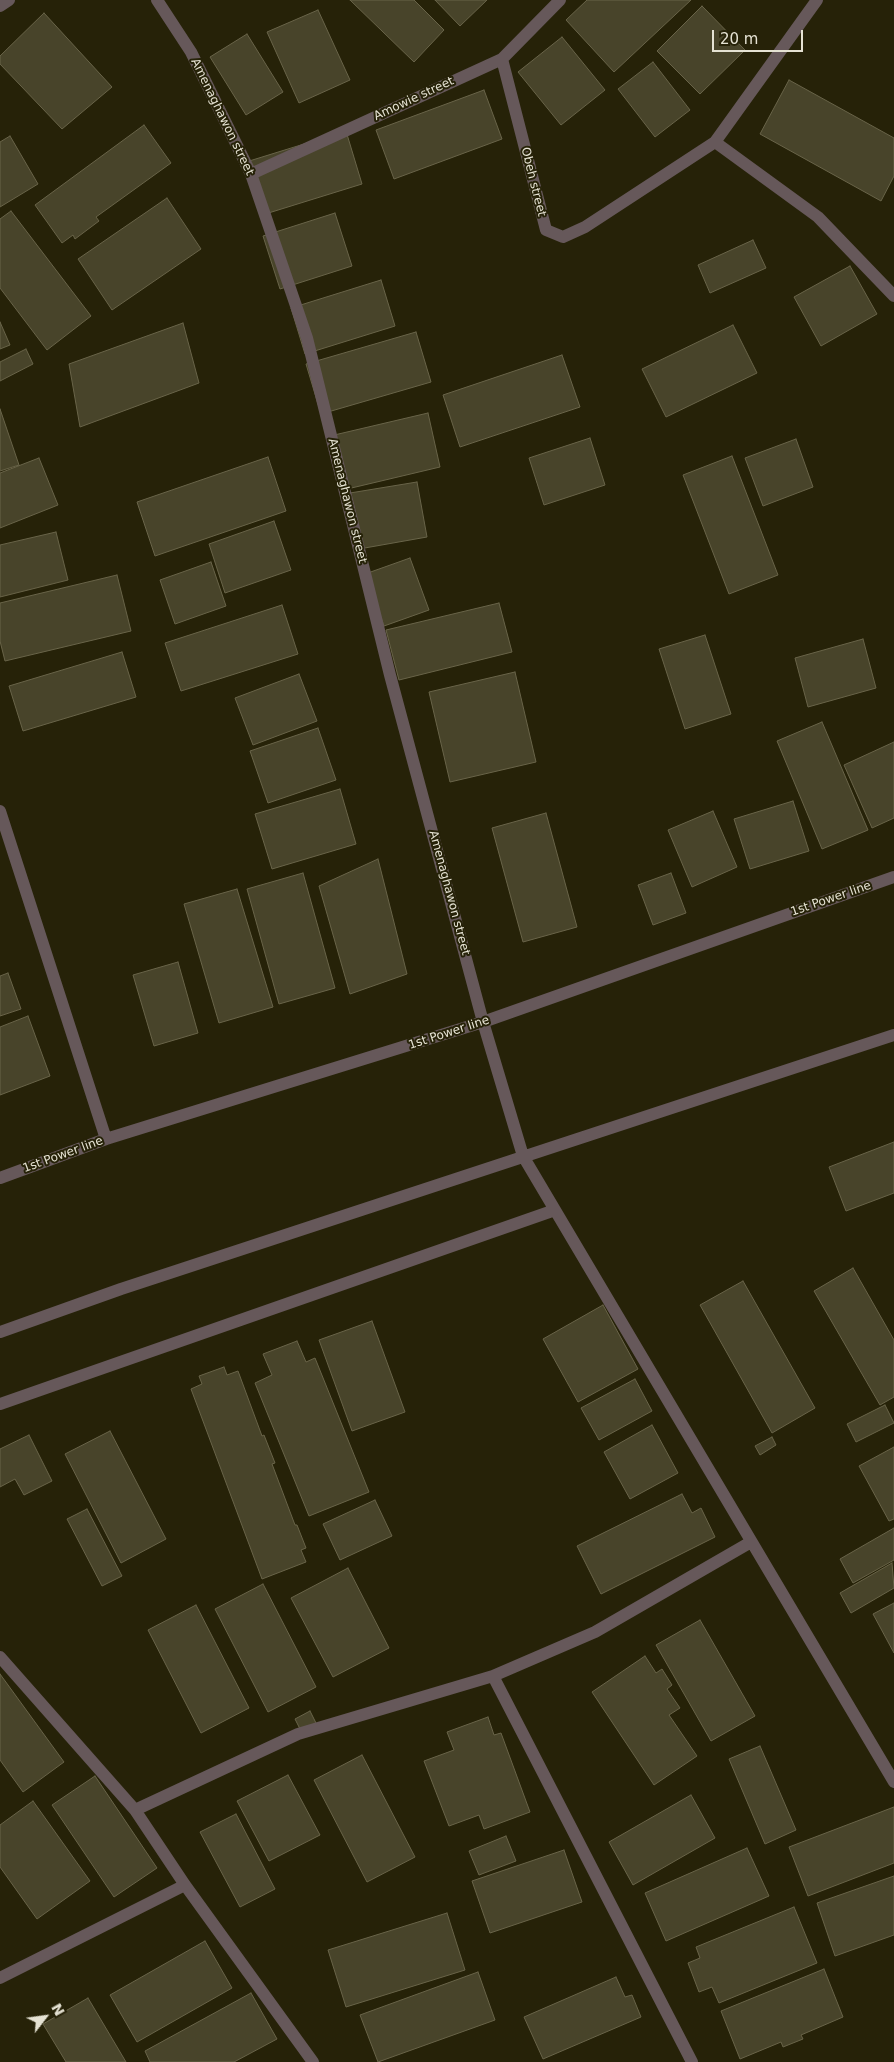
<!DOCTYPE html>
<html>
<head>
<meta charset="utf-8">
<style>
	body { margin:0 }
	#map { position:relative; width:894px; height:2062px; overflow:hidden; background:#262208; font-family:"DejaVu Sans",sans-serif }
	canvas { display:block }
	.north { position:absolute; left:20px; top:1992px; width:50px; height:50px; -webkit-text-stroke:4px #262208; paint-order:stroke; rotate:60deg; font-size:14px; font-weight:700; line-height:20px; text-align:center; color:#e5e2d3 }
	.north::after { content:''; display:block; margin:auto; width:18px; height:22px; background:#e5e2d3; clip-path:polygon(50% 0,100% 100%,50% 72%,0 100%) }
	.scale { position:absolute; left:712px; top:30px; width:91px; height:22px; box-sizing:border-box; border:2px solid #e5e2d3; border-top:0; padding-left:6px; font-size:15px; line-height:18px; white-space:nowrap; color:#e5e2d3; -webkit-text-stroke:4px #262208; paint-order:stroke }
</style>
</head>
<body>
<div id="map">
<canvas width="894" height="2062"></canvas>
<div class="north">N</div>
<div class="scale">20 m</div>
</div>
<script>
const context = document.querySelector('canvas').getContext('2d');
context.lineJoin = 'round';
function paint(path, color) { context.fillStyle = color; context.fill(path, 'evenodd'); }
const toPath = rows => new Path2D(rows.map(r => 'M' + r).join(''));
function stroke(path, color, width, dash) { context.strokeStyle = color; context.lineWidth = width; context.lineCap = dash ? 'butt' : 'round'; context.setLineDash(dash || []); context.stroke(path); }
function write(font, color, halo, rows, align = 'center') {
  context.font = font + ' "DejaVu Sans",sans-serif'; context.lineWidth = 4; context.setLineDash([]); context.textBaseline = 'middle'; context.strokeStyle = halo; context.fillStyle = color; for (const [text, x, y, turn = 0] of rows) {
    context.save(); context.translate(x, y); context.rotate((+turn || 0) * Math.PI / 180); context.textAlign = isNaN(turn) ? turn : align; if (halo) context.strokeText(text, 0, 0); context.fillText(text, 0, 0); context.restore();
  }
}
const building = toPath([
	[350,0,414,0,444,30,414,62,350,0],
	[435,0,487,0,460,26,435,0],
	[587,0,691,0,614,72,566,20,587,0],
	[702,6,745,50,700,94,657,51,702,6],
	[318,10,350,80,299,103,267,32,318,10],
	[44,13,112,87,62,129,0,64,0,56,44,13],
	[247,34,283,92,246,115,210,57,247,34],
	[562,37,605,90,561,125,518,72,562,37],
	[653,62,690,110,655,137,618,89,653,62],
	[789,80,894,138,894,176,881,201,760,134,789,80],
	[484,90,502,139,394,179,376,130,484,90],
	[144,125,171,163,96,217,99,221,75,239,73,235,62,243,35,205,144,125],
	[346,131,362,184,262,215,246,162,346,131],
	[10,136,38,184,0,207,0,142,10,136],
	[167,198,201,249,112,310,78,259,167,198],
	[11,211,91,316,47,350,0,288,0,219,11,211],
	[335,213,352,266,280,289,263,236,335,213],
	[753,240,766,268,710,293,698,265,753,240],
	[850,266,877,314,821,346,794,297,850,266],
	[381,280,395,326,305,354,291,308,381,280],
	[0,322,10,345,0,349,0,322],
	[183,323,199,383,80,427,69,364,183,323],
	[733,325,757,373,666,417,642,369,733,325],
	[416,332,431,382,321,414,306,364,416,332],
	[26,349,33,364,0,381,0,362,26,349],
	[562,355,580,407,460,447,443,395,562,355],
	[0,409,19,465,0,471,0,409],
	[428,413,440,467,343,490,330,436,428,413],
	[590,438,605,485,544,505,529,458,590,438],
	[796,439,813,487,763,506,745,458,796,439],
	[732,456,778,575,729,594,683,475,732,456],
	[268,457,286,511,155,556,137,502,268,457],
	[39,458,58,505,0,528,0,473,39,458],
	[417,482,427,537,359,549,350,493,417,482],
	[274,521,291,570,225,593,209,544,274,521],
	[56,532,68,580,0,597,0,545,56,532],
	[410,558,429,610,384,626,365,574,410,558],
	[211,562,226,606,175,624,160,580,211,562],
	[117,575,131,631,5,661,0,641,0,603,117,575],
	[499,603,512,652,399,680,386,630,499,603],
	[282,605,298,654,181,691,165,643,282,605],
	[705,635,731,714,685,729,659,649,705,635],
	[863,639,876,688,808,707,795,658,863,639],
	[122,652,136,697,23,731,9,686,122,652],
	[515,672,536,762,450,782,429,692,515,672],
	[299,674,317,721,253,745,235,698,299,674],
	[822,722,868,830,822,849,777,741,822,722],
	[318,728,336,780,268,803,250,751,318,728],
	[894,742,894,818,872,828,844,765,894,742],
	[340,789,356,844,272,869,255,814,340,789],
	[793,801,809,851,750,869,734,819,793,801],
	[713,811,737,867,692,887,668,830,713,811],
	[546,813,577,927,523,942,492,828,546,813],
	[378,859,407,974,350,994,319,886,378,859],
	[303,873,335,988,279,1004,247,889,303,873],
	[671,873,686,913,653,925,638,885,671,873],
	[237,889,273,1007,219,1023,184,904,237,889],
	[178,962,198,1033,154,1046,133,975,178,962],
	[8,973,21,1009,0,1016,0,976,8,973],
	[28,1016,50,1076,0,1095,0,1027,28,1016],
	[894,1142,894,1193,846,1211,829,1167,894,1142],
	[853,1268,894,1340,894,1397,880,1405,814,1291,853,1268],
	[743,1281,815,1408,772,1433,700,1305,743,1281],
	[603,1305,638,1369,578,1402,543,1339,603,1305],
	[372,1321,405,1412,352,1431,319,1340,372,1321],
	[297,1341,306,1362,315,1358,369,1492,309,1516,255,1383,272,1375,263,1354,297,1341],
	[224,1367,227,1375,238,1371,262,1436,264,1435,275,1463,272,1464,295,1525,297,1525,306,1548,301,1550,306,1562,262,1579,191,1389,202,1384,199,1376,224,1367],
	[635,1379,652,1411,599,1440,581,1408,635,1379],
	[885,1405,894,1423,856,1442,847,1424,885,1405],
	[652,1425,678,1473,630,1499,604,1452,652,1425],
	[110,1431,166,1539,121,1563,65,1454,110,1431],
	[29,1435,52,1481,24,1495,15,1479,0,1487,0,1449,29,1435],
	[772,1437,776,1445,760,1455,755,1446,772,1437],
	[894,1447,894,1519,889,1521,859,1466,894,1447],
	[682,1494,692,1513,701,1508,715,1537,601,1594,577,1546,682,1494],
	[375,1500,392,1536,340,1560,323,1524,375,1500],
	[87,1509,122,1576,102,1586,67,1519,87,1509],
	[894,1528,894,1560,853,1583,840,1559,894,1528],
	[892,1563,894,1588,851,1613,840,1593,892,1563],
	[348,1568,389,1648,333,1677,291,1598,348,1568],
	[263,1584,316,1687,268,1712,215,1609,263,1584],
	[894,1603,894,1653,873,1614,894,1603],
	[196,1605,249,1708,201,1733,148,1630,196,1605],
	[700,1620,755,1716,711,1741,656,1645,700,1620],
	[645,1656,656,1673,662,1669,672,1685,667,1689,680,1708,669,1715,697,1756,654,1785,592,1692,645,1656],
	[0,1674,64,1762,23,1792,0,1760,0,1674],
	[310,1711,316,1723,301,1731,295,1719,310,1711],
	[488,1717,494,1735,501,1733,530,1812,484,1829,479,1815,449,1826,424,1761,454,1750,447,1732,488,1717],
	[760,1746,796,1830,765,1844,729,1759,760,1746],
	[362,1755,415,1857,367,1882,314,1780,362,1755],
	[288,1775,320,1835,269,1861,237,1801,288,1775],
	[95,1776,157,1868,114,1897,52,1805,95,1776],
	[691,1795,715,1838,633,1885,609,1842,691,1795],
	[33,1801,90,1881,37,1919,0,1867,0,1825,33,1801],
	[894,1807,894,1863,808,1896,789,1847,894,1807],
	[236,1814,275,1889,240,1907,200,1832,236,1814],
	[506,1836,516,1861,479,1875,469,1851,506,1836],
	[747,1848,769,1896,666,1941,645,1893,747,1848],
	[564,1850,582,1902,490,1933,472,1881,564,1850],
	[894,1876,894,1935,835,1956,817,1903,894,1876],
	[794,1907,817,1963,719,2003,712,1987,699,1992,688,1963,700,1958,696,1947,794,1907],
	[447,1913,465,1970,346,2007,328,1950,447,1913],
	[205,1941,232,1988,137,2042,110,1995,205,1941],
	[824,1969,843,2017,801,2035,803,2039,783,2047,781,2042,740,2059,721,2011,824,1969],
	[478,1972,495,2020,378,2062,360,2015,478,1972],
	[616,1977,625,1997,632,1995,641,2017,543,2059,524,2017,616,1977],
	[251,1993,277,2039,234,2062,150,2062,145,2051,251,1993],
	[88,1998,126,2062,66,2062,43,2024,88,1998]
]);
const street = toPath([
	[157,0,191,52,251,174,307,338,390,675,483,1022,523,1156,894,1782],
	[817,0,715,142,818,217,894,296],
	[0,6,9,0],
	[502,59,546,230,563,237,585,227,715,142],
	[251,174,502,59,560,0],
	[0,811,106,1139],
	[0,1178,106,1139,483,1022,894,877],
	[0,1332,121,1289,894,1035],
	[0,1404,555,1210],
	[0,1657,135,1810,185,1885,313,2062],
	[493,1676,692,2062],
	[135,1810,298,1734,493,1676,595,1632,751,1542],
	[0,1978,185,1885]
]);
const streetNames = [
	["Amowie street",414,99,-25],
	["Amenaghawon street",222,117,64],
	["Obeh street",533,182,76],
	["Amenaghawon street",347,501,76],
	["Amenaghawon street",449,893,75],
	["1st Power line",831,899,-19],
	["1st Power line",449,1033,-18],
	["1st Power line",63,1155,-20]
];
paint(building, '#48442a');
stroke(building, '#696449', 1);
stroke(street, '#66585a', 12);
write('12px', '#e5e2d3', '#262208', streetNames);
</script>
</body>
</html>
